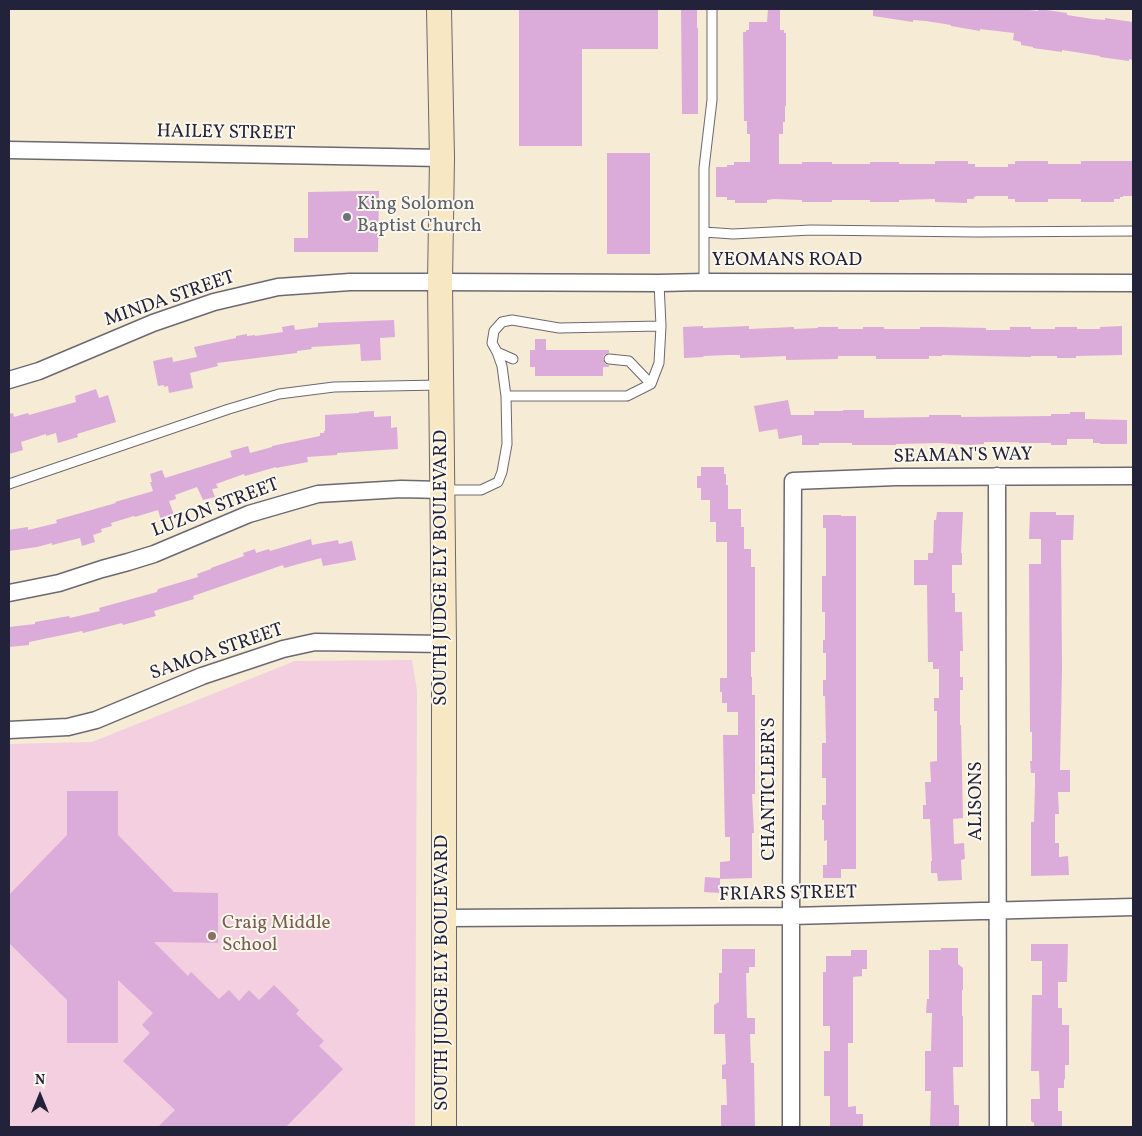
<!DOCTYPE html>
<html>
<head>
<meta charset="utf-8">
<style>
	body { margin:0 }
	#map { position:relative; width:1142px; height:1136px; overflow:hidden; background:#f6ebd5; font-family:Vollkorn,serif }
	canvas { display:block }
	.frame { position:absolute; inset:0; border:10px solid #22223b; pointer-events:none }
	.north { position:absolute; left:15px; top:1071px; width:50px; height:50px; -webkit-text-stroke:4px #fbf7ec; paint-order:stroke; rotate:0deg; font-size:14px; font-weight:700; line-height:20px; text-align:center; color:#22223b }
	.north::after { content:''; display:block; margin:auto; width:18px; height:22px; background:#22223b; clip-path:polygon(50% 0,100% 100%,50% 72%,0 100%) }
</style>
</head>
<body>
<div id="map">
<canvas width="1142" height="1136"></canvas>
<div class="frame"></div>
<div class="north">N</div>
</div>
<script>
const context = document.querySelector('canvas').getContext('2d');
context.lineJoin = 'round';
function paint(path, color) { context.fillStyle = color; context.fill(path, 'evenodd'); }
const toPath = rows => new Path2D(rows.map(r => 'M' + r).join(''));
function stroke(path, color, width, dash) { context.strokeStyle = color; context.lineWidth = width; context.lineCap = dash ? 'butt' : 'round'; context.setLineDash(dash || []); context.stroke(path); }
function write(font, color, halo, rows, align = 'center') {
  context.font = font + ' Vollkorn,serif'; context.lineWidth = 4; context.setLineDash([]); context.textBaseline = 'middle'; context.strokeStyle = halo; context.fillStyle = color; for (const [text, x, y, turn = 0] of rows) {
    context.save(); context.translate(x, y); context.rotate((+turn || 0) * Math.PI / 180); context.textAlign = isNaN(turn) ? turn : align; if (halo) context.strokeText(text, 0, 0); context.fillText(text, 0, 0); context.restore();
  }
}
const built = toPath([
	[412,660,417,691,415,1127,9,1127,9,744,92,742,295,661]
]);
const building = toPath([
	[519,9,658,9,658,49,582,49,582,146,519,146],
	[681,9,697,9,697,28,698,28,698,114,682,114],
	[768,9,780,9,780,30,784,30,784,33,786,33,786,106,785,106,785,122,783,122,783,134,779,134,779,164,802,164,802,162,832,162,832,164,870,164,870,162,899,162,899,164,935,164,935,161,968,161,968,164,975,164,975,167,1008,167,1008,164,1015,164,1015,161,1048,161,1048,164,1081,164,1081,161,1132,161,1132,196,1123,196,1123,197,1120,197,1120,199,1114,199,1114,202,1081,202,1081,199,1048,199,1048,202,1015,202,1015,199,1008,199,1008,196,977,196,974,197,974,199,967,199,967,203,935,202,935,199,899,200,899,202,870,202,870,200,832,200,832,202,802,202,802,200,774,199,767,200,767,203,735,203,735,200,727,200,727,197,716,197,716,167,727,167,727,165,734,165,734,162,750,162,750,134,747,134,747,121,744,121,743,32,746,32,746,30,749,30,749,22,767,22],
	[873,9,1020,9,1038,11,1039,9,1067,13,1067,15,1093,19,1105,20,1105,18,1133,22,1133,60,1129,59,1129,61,1100,57,1100,56,1075,52,1062,50,1062,52,1033,48,1033,47,1021,45,1021,42,1013,40,1014,33,980,29,980,31,951,26,951,25,926,21,913,20,913,22,873,16],
	[607,153,650,153,650,254,607,254],
	[361,191,379,191,378,252,294,252,294,238,308,238,308,192],
	[394,320,395,337,380,338,381,360,361,361,360,344,311,347,312,349,297,351,297,353,217,363,218,366,190,373,193,388,169,393,168,386,164,387,164,385,158,386,153,361,172,357,173,362,197,357,194,347,236,338,236,336,247,334,247,336,255,335,255,336,283,332,282,327,294,325,295,330,318,327,318,323],
	[703,326,703,328,749,326,749,329,794,327,794,329,818,328,818,327,838,327,838,329,863,329,863,327,884,327,884,329,920,329,920,327,941,327,986,328,986,330,1010,330,1010,327,1031,327,1031,329,1055,329,1055,327,1077,327,1077,329,1100,329,1100,327,1122,326,1122,355,1076,356,1076,358,1057,358,1057,356,1031,356,1031,357,942,355,942,356,929,356,929,359,876,359,876,356,838,356,838,359,786,360,786,356,740,358,740,355,728,355,703,356,704,357,684,358,683,327],
	[535,339,546,339,546,350,609,350,609,353,604,355,603,359,605,364,609,365,609,367,603,367,603,376,535,376,535,367,530,367,530,350,535,350],
	[96,389,99,398,108,395,116,422,77,434,78,437,58,443,56,433,46,436,46,434,21,442,23,450,9,454,9,414,13,413,14,417,28,413,29,415,76,402,75,396],
	[788,400,791,415,814,415,814,411,843,411,843,410,864,410,864,418,929,417,929,415,961,415,961,417,1051,416,1051,414,1070,414,1070,412,1085,412,1085,419,1127,420,1127,444,1100,444,1100,443,1093,443,1093,439,1067,439,1067,445,1051,445,1051,443,1019,443,1019,442,984,442,984,444,969,445,939,443,896,444,896,445,852,445,852,443,819,443,819,445,802,445,802,435,779,439,777,429,759,432,754,406],
	[374,411,374,417,391,416,391,428,397,427,398,449,337,453,337,455,307,457,308,462,276,468,276,467,245,476,244,474,216,484,218,488,212,489,215,497,203,500,197,487,175,495,176,499,169,501,174,515,161,520,158,510,135,517,134,516,111,523,112,526,101,529,102,532,93,535,95,542,82,546,80,538,52,545,52,543,37,547,9,551,9,530,28,527,28,530,57,523,56,520,116,503,115,502,153,491,150,482,152,482,150,474,162,470,165,478,232,457,230,451,248,446,250,453,272,447,272,446,320,436,320,433,324,433,324,431,325,431,325,415,359,413,359,412],
	[701,467,724,467,724,474,726,474,726,485,728,485,728,509,741,509,741,527,744,527,744,549,751,549,751,567,755,567,755,652,751,652,751,677,752,677,752,695,755,695,755,794,752,794,754,833,752,833,752,878,720,879,720,862,730,861,730,837,725,837,723,735,738,735,738,712,727,712,727,703,722,703,722,692,720,692,720,678,727,678,727,542,716,542,716,522,710,522,710,500,701,500,701,488,697,488,697,476,701,476],
	[937,512,963,512,961,553,962,553,962,565,952,565,952,593,955,593,955,612,962,612,963,651,960,651,960,677,963,677,963,690,960,690,960,725,961,725,963,818,953,819,954,844,964,843,965,859,961,860,962,880,938,881,937,873,931,873,931,861,932,861,930,819,923,819,923,805,926,805,925,782,931,782,930,762,937,761,937,711,934,711,934,698,939,698,939,669,933,669,933,662,928,662,927,585,914,585,914,560,928,560,928,553,933,553,934,520,936,520],
	[1030,512,1056,512,1056,515,1074,515,1073,540,1061,540,1062,669,1060,770,1070,770,1070,792,1058,792,1059,814,1055,814,1055,843,1059,843,1059,857,1068,856,1069,875,1031,876,1031,822,1034,822,1035,786,1035,773,1031,773,1030,761,1032,761,1032,732,1030,732,1029,564,1041,564,1041,539,1029,539],
	[823,515,841,515,841,516,856,516,856,869,841,869,841,878,823,878,823,865,827,865,827,840,824,841,824,820,822,820,822,805,826,805,826,778,822,778,822,743,826,743,825,696,823,696,823,680,826,680,826,653,823,653,823,640,825,640,825,612,822,612,822,576,826,576,826,528,823,528],
	[311,539,312,545,338,540,339,544,352,541,356,560,323,566,321,558,284,568,283,565,193,596,194,599,154,611,156,616,123,625,122,623,83,633,82,631,29,642,29,645,9,647,9,627,35,624,35,622,69,616,70,618,100,611,99,608,157,592,158,589,198,577,197,574,211,569,211,568,244,556,243,553,255,549,256,553,269,549,270,551],
	[67,791,118,791,118,835,174,892,218,893,218,943,154,942,188,976,191,972,219,999,229,990,239,1001,249,990,259,1000,274,985,299,1010,296,1014,324,1041,319,1046,343,1069,286,1127,158,1127,175,1110,123,1061,150,1033,142,1025,153,1013,118,980,118,1043,67,1043,67,1000,9,943,9,895,67,835],
	[705,877,720,878,720,893,704,892],
	[1031,944,1068,944,1067,982,1058,982,1058,1008,1062,1008,1062,1025,1069,1025,1069,1065,1065,1065,1065,1079,1064,1080,1064,1088,1058,1088,1058,1111,1062,1111,1062,1127,1034,1127,1034,1123,1031,1121,1031,1099,1040,1099,1039,1071,1031,1071,1032,995,1042,995,1042,961,1031,961],
	[941,948,958,948,958,964,963,968,963,990,962,990,962,1016,963,1016,963,1067,953,1067,954,1105,959,1105,959,1127,930,1127,931,1091,925,1091,925,1051,931,1051,932,1013,926,1013,927,999,929,999,929,950,941,950],
	[722,949,755,949,755,967,749,967,749,973,746,973,747,1018,755,1018,755,1034,750,1034,751,1063,754,1063,755,1127,721,1127,721,1105,727,1105,726,1079,722,1079,722,1065,726,1064,725,1034,714,1034,714,1005,719,1002,719,973,722,973],
	[851,950,867,950,867,969,862,969,862,976,853,977,853,1043,848,1043,848,1107,856,1106,856,1114,863,1114,863,1127,830,1127,830,1096,824,1096,824,1051,830,1051,830,1026,823,1026,823,972,826,972,826,956,851,956]
]);
const service = toPath([
	[704,232,733,234,811,230,977,232,1133,231],
	[704,282,704,168,712,100,712,9],
	[497,352,513,359],
	[609,359,629,361,651,384],
	[506,396,502,366,497,352,492,343,494,331,502,322,512,320,559,328,661,326],
	[9,484,229,409,279,394,334,387,441,385],
	[443,490,481,490,498,482,502,472,507,444,506,396,627,396,651,384,659,363,661,326,659,283]
]);
const minor = toPath([
	[9,150,442,158],
	[9,380,39,371,153,323,214,302,278,287,350,282,440,282,659,283,704,282,1133,283],
	[997,476,998,1127],
	[9,593,59,583,102,569,128,562,154,554,249,514,318,494,401,489,442,490],
	[9,730,68,727,96,720,202,676,283,649,315,642,444,644],
	[444,918,791,916,1133,907],
	[791,1127,791,916,793,481,896,477,1133,476]
]);
const secondary = toPath([
	[439,9,442,158,440,282,444,644,444,1127]
]);
const markers = [
	[347,217,5,"#6b7280"],
	[212,936,5,"#8d6e63"]
];
const streetNames = [
	["HAILEY STREET",226,134,1],
	["YEOMANS ROAD",787,262],
	["MINDA STREET",170,300,-19],
	["SEAMAN'S WAY",963,457,-1],
	["LUZON STREET",216,509,-21],
	["SOUTH JUDGE ELY BOULEVARD",443,568,-90],
	["SAMOA STREET",217,653,-19],
	["CHANTICLEER'S",771,789,-90],
	["ALISONS",978,801,-90],
	["FRIARS STREET",788,895,-1],
	["SOUTH JUDGE ELY BOULEVARD",444,973,-90]
];
const worshipNames = [
	["King Solomon",357,206],
	["Baptist Church",357,228]
];
const educationNames = [
	["Craig Middle",222,925],
	["School",222,947]
];
paint(built, '#f3cfe0');
paint(building, '#dbabda');
stroke(service, '#6c6871', 11);
stroke(minor, '#6c6871', 19);
stroke(secondary, '#6c6871', 26);
stroke(service, '#fff', 9);
stroke(minor, '#fff', 16);
stroke(secondary, '#f7e8c3', 24);
for (const [x, y, r, color] of markers) { const dot = new Path2D(); dot.arc(x, y, r, 0, 2 * Math.PI); context.fillStyle = color; context.fill(dot); stroke(dot, '#fbf7ec', 2); }
write('19px', '#22223b', '#fbf7ec', streetNames);
write('19px', '#5b616d', '#fbf7ec', worshipNames, 'left');
write('19px', '#785e54', '#fbf7ec', educationNames, 'left');
</script>
</body>
</html>
